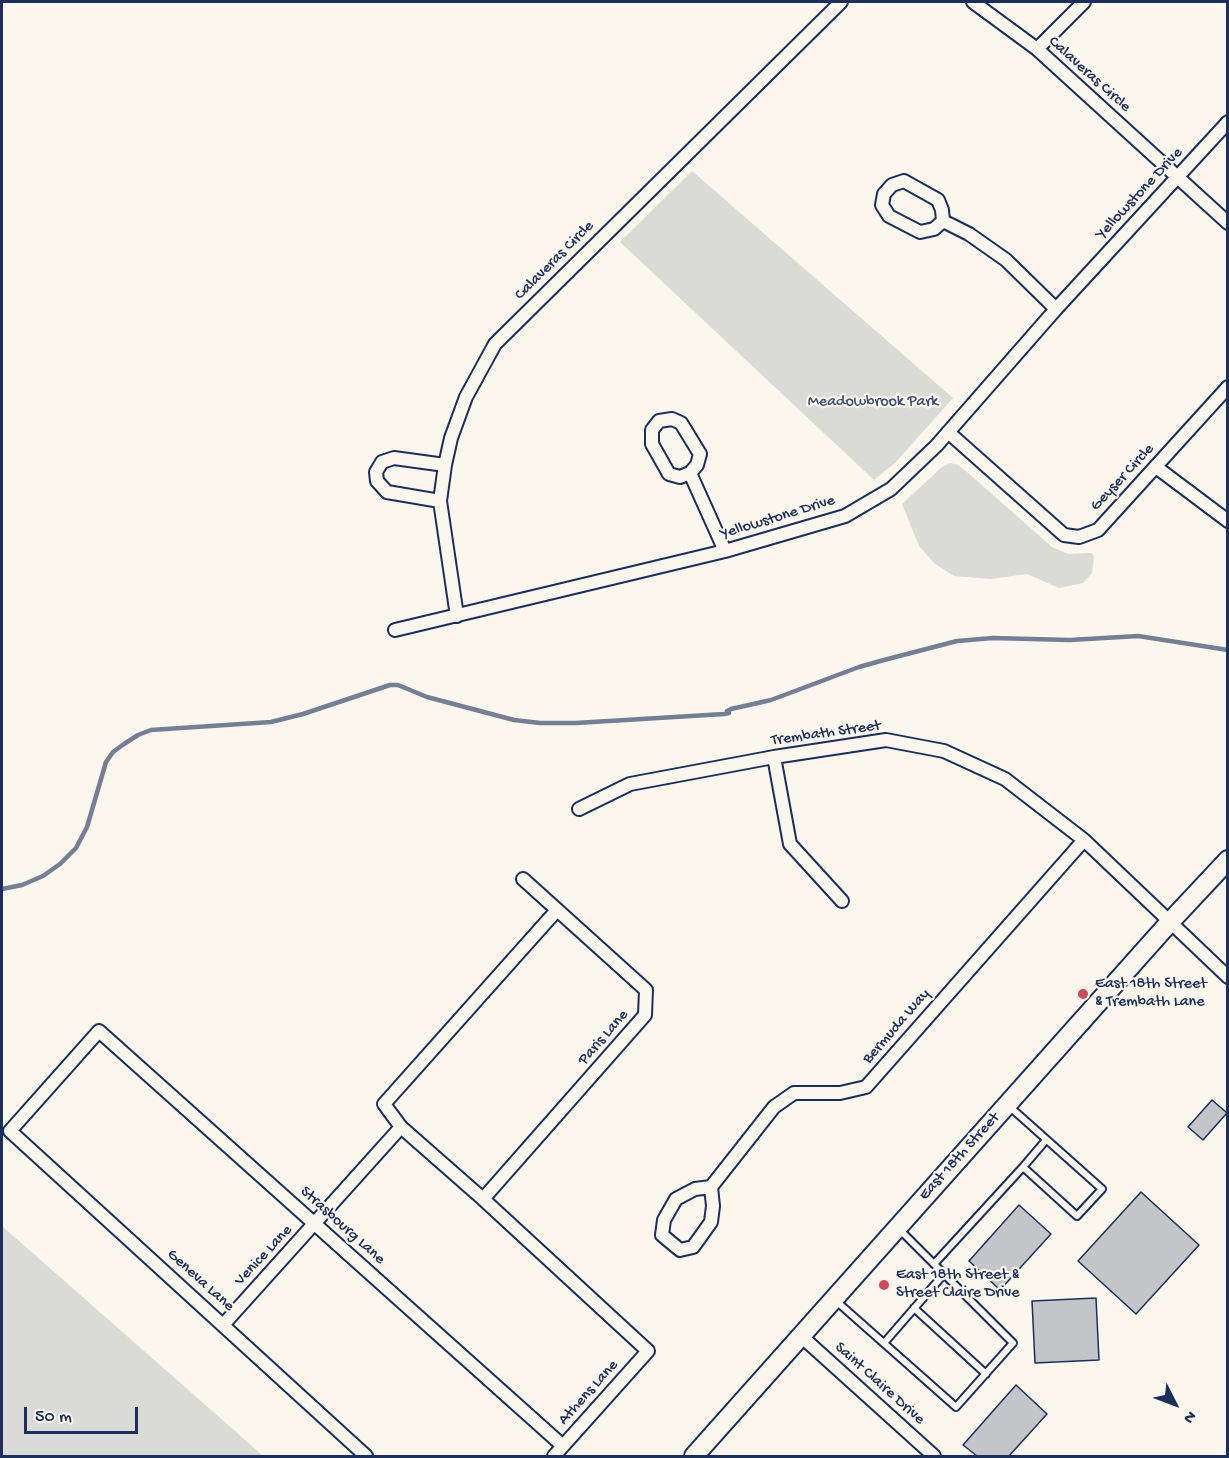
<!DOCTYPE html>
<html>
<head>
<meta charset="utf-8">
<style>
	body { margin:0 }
	#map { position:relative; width:1229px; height:1458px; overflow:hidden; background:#fbf7ec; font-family:"Gochi Hand",sans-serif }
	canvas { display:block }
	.frame { position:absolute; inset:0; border:3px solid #1b2f5e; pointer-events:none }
	.north { position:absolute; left:1145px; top:1374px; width:60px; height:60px; -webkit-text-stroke:4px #fbf7ec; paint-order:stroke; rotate:132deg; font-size:16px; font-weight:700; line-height:24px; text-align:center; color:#1b2f5e }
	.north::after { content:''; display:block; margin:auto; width:21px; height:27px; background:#1b2f5e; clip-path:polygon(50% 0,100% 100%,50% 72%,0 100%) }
	.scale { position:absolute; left:24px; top:1407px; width:114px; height:27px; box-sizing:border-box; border:3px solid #1b2f5e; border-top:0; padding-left:8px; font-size:18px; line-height:21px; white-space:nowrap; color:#1b2f5e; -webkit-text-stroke:4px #fbf7ec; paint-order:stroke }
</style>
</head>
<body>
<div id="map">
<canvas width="1229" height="1458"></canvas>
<div class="frame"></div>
<div class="north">N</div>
<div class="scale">50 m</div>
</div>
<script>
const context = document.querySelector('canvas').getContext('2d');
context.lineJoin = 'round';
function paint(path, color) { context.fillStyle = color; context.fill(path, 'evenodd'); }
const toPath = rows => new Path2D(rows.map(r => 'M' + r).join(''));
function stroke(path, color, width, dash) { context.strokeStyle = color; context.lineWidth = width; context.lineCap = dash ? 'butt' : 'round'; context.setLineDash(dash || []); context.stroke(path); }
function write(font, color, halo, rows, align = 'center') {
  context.font = font + ' "Gochi Hand",sans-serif'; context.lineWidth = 4.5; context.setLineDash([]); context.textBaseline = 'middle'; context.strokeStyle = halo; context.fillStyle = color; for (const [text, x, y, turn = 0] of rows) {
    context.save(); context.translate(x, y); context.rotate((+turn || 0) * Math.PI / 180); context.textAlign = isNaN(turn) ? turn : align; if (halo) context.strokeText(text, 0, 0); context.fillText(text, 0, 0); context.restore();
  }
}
const green = toPath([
	[692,171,953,398,895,463,874,480,620,242],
	[950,463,958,465,967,472,1052,547,1068,554,1092,553,1094,557,1092,573,1083,583,1059,588,1027,574,991,579,954,576,935,564,919,546,902,504,942,467],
	[2,1226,235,1431,263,1456,2,1456]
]);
const stream = toPath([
	[2,889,22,885,43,876,60,864,76,848,87,827,106,762,113,752,124,744,138,735,151,730,271,722,303,714,390,685,398,685,427,697,514,720,540,723,576,723,724,714,729,713,727,711,731,709,771,700,859,667,884,660,957,641,993,638,1070,640,1138,636,1228,650]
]);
const building = toPath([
	[1212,1100,1227,1113,1203,1140,1188,1127,1212,1100],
	[1141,1192,1199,1245,1136,1314,1078,1261,1141,1192],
	[1019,1205,1051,1234,1000,1290,969,1261,1019,1205],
	[1096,1298,1099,1360,1035,1363,1032,1301,1096,1298],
	[1016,1385,1047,1414,1009,1456,977,1456,963,1445,1016,1385]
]);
const service = toPath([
	[1023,1167,1046,1140],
	[934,1264,1023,1167,1077,1216,1102,1189,1010,1107],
	[835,1300,956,1407,1013,1343,900,1230],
	[914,1308,986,1374],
	[884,1343,944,1274]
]);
const minor = toPath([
	[973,2,1037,49,1228,223],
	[1037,49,1084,2],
	[904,181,938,200,942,210,943,221,934,229,920,232,889,216,882,205,884,194,892,185,904,181],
	[943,221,969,234,1006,260,1056,309],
	[672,419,681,423,700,454,697,465,690,473,680,477,669,474,652,444,652,430,659,421,672,419],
	[948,432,1064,535,1079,537,1098,530,1228,387],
	[1156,467,1228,521],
	[690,473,725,551],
	[440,501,387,492,377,481,376,472,382,462,394,458,445,465],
	[457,616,440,501,445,465,451,438,466,397,495,344,841,2],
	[395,630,725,551,845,516,891,489,937,445,1056,309,1228,122],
	[774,757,790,844,842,901],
	[579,809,630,784,774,757,886,740,944,751,1005,779,1084,840,1228,977],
	[711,1187,713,1206,711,1222,693,1247,680,1250,662,1235,664,1220,676,1199,695,1189,711,1187,774,1107,794,1093,840,1093,866,1087,1084,840],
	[483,1199,645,1015,646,990,523,879],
	[223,1325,401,1127],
	[801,1336,934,1456],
	[366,1456,10,1131,99,1031,563,1446],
	[554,1456,648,1351,483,1199,401,1127,384,1104,557,910]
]);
const secondary = toPath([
	[694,1456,1169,923,1228,860]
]);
const markers = [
	[1083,994,6,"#d1495b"],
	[884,1285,6,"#d1495b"]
];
const streetNames = [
	["Calaveras Circle",1089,75,42],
	["Yellowstone Drive",1140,194,-47],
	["Calaveras Circle",555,261,-45],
	["Geyser Circle",1123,478,-47],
	["Yellowstone Drive",778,518,-17],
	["Trembath Street",826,734,-8],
	["Bermuda Way",897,1027,-49],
	["Paris Lane",604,1038,-49],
	["East 18th Street",960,1157,-48],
	["Strasbourg Lane",342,1226,42],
	["Venice Lane",264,1256,-47],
	["Geneva Lane",200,1281,42],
	["Saint Claire Drive",879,1384,42],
	["Athens Lane",589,1393,-48]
];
const parkNames = [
	["Meadowbrook Park",873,403]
];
const poiNames = [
	["East 18th Street",1095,985],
	["& Trembath Lane",1095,1003],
	["East 18th Street &",896,1276],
	["Street Claire Drive",896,1294]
];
paint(green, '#dadad7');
stroke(stream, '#747e96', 4.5);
paint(building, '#c3c5c9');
stroke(building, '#1b2f5e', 1.5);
stroke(service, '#1b2f5e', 10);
stroke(minor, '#1b2f5e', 16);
stroke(secondary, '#1b2f5e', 22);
stroke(service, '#fbf7ec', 6);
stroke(minor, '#fbf7ec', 12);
stroke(secondary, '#fbf7ec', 18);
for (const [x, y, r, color] of markers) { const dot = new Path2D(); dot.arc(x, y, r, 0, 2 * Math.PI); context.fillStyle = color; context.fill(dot); stroke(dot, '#fbf7ec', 2); }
write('16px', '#1b2f5e', '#fbf7ec', streetNames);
write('16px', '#415176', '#fbf7ec', parkNames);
write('16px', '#1b2f5e', '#fbf7ec', poiNames, 'left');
</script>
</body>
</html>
